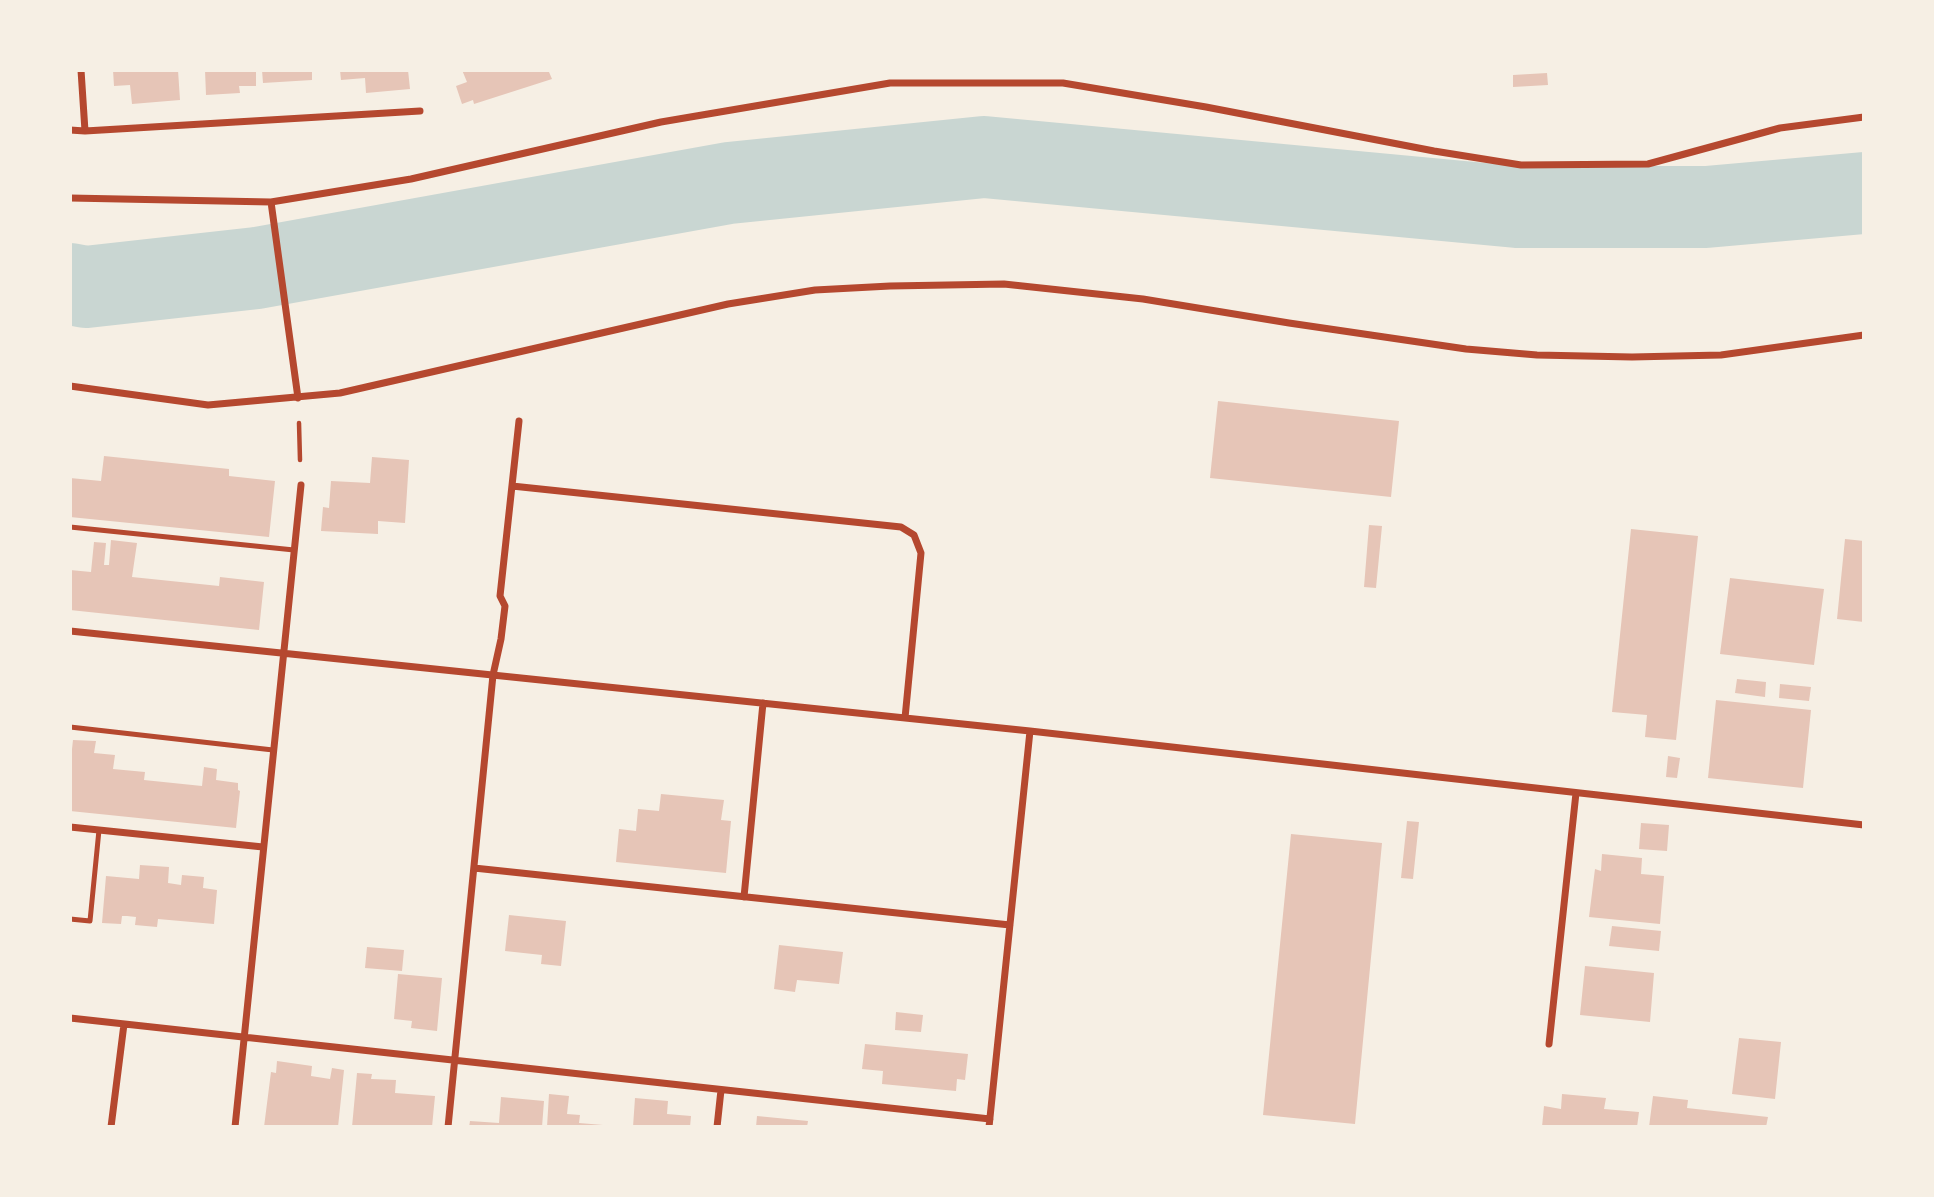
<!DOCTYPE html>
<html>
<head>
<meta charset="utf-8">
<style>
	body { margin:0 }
	#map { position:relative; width:1934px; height:1197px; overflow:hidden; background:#f6efe4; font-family:"Golos Text",sans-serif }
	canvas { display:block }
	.frame { position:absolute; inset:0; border:72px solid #f6efe4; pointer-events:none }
</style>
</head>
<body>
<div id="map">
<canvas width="1934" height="1197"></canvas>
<div class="frame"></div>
</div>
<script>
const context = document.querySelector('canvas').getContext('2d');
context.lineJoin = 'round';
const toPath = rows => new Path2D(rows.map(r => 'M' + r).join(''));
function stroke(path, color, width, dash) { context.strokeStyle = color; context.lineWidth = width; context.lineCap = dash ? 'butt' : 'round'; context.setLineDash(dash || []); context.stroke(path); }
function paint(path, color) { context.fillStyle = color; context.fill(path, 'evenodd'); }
const river = toPath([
	[70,284,86,287,257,268,729,183,984,157,1517,207,1706,207,1864,193]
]);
const building = toPath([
	[113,70,178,70,180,100,132,104,130,85,114,86],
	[205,70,256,70,256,86,239,86,240,93,206,95],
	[262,70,312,70,312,80,263,83],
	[340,70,408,70,410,89,366,93,365,78,341,80],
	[462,70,554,70,554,71,549,72,552,79,474,104,473,100,462,104,456,86,467,82],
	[1547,73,1548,85,1513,87,1513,75],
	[1218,401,1399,421,1391,497,1210,478],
	[104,456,229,469,229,476,275,481,269,537,70,517,70,478,101,481],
	[372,457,409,460,405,523,378,521,378,534,321,531,323,507,329,508,331,481,370,483],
	[1369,525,1382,526,1376,588,1364,587],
	[1631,529,1698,536,1676,740,1645,737,1647,715,1612,712],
	[1845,539,1864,541,1864,622,1837,619],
	[111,540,137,543,132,577,219,586,220,577,264,582,259,630,70,610,70,570,91,572,94,542,106,543,104,565,109,565],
	[1730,578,1824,589,1814,665,1720,654],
	[1737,679,1766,682,1765,697,1735,693],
	[1780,684,1811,687,1809,701,1779,698],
	[1716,700,1811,710,1803,788,1708,778],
	[73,740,96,741,94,753,115,755,113,769,145,772,144,780,202,786,204,767,217,769,216,780,238,783,238,790,240,791,236,828,70,811,70,767],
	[1668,756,1680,758,1677,778,1666,777],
	[661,794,724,800,721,820,731,821,726,873,616,862,619,829,636,831,638,809,659,811],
	[1407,821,1419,822,1413,879,1401,878],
	[1641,823,1669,825,1667,851,1639,849],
	[1291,834,1382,843,1355,1124,1263,1115],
	[1602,854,1642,858,1641,874,1664,876,1660,924,1589,917,1595,869,1601,871],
	[140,865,169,867,168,883,181,885,182,875,204,877,203,888,217,890,214,924,158,919,157,927,135,925,136,917,127,916,122,916,121,924,102,923,106,876,139,879],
	[509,915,566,921,561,966,541,964,542,955,505,951],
	[1612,926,1661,931,1659,951,1609,946],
	[779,945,843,952,839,984,797,980,795,992,774,989],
	[367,947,404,950,402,971,365,968],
	[1585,966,1654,973,1650,1022,1580,1015],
	[398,974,442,978,437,1031,411,1028,412,1021,394,1019],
	[896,1012,923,1015,921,1032,895,1030],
	[1739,1038,1781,1042,1775,1099,1732,1094],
	[865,1044,968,1054,965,1080,957,1079,956,1091,882,1084,883,1071,862,1069],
	[277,1061,312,1066,311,1076,330,1079,332,1068,344,1070,338,1127,264,1127,271,1072,276,1073],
	[357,1073,372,1074,371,1079,396,1080,395,1093,435,1096,432,1127,352,1127],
	[549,1094,569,1096,567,1114,580,1115,579,1123,603,1125,603,1127,547,1127],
	[1562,1094,1606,1098,1604,1109,1639,1112,1637,1127,1542,1127,1544,1106,1561,1109],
	[1653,1096,1688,1100,1687,1108,1768,1117,1766,1127,1649,1127],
	[501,1097,544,1101,542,1127,469,1127,470,1121,499,1123],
	[635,1098,668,1101,667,1114,691,1116,690,1127,633,1127],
	[757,1116,808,1121,807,1127,756,1127]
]);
const path = toPath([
	[299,423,300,460]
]);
const service = toPath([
	[70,527,294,550],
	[70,727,273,750],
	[70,919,90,921,99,830]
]);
const minor = toPath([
	[81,70,85,131],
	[70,130,85,131,420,111],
	[70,198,271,202,411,179,661,122,890,83,1063,83,1206,107,1434,151,1521,165,1648,164,1780,128,1864,117],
	[271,202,298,398],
	[70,386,208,405,340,393,728,304,815,290,890,286,1004,284,1143,299,1289,323,1466,349,1537,355,1632,357,1721,355,1864,335],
	[512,486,901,527,914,535,921,553,905,718],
	[70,631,1030,731,1864,825],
	[70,827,263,847],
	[474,868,1010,925],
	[744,897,763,703],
	[70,1018,990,1119],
	[1549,1044,1576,793],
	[111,1127,124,1024],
	[235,1127,301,485],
	[448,1127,493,675,501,639,505,606,500,596,519,421],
	[717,1127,721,1090],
	[989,1127,1030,731]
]);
stroke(river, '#c9d6d2', 82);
paint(building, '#e6c5b7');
stroke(path, '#b5482f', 4.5);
stroke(service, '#b5482f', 5);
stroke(minor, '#b5482f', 7);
</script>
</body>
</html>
